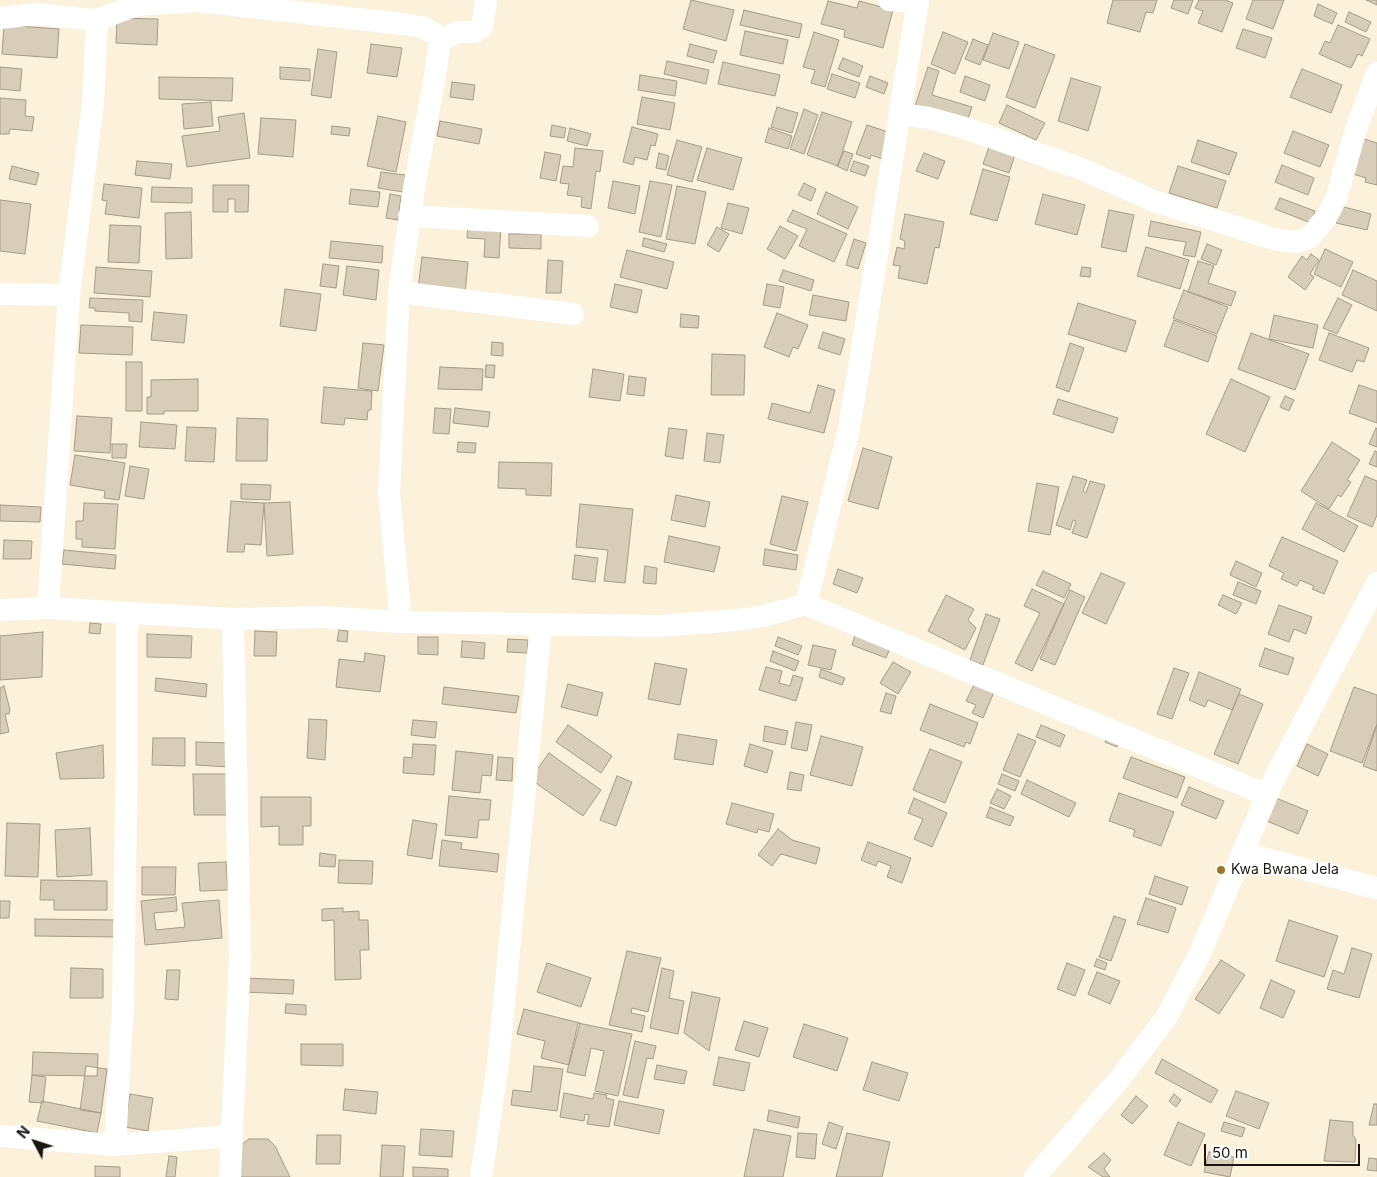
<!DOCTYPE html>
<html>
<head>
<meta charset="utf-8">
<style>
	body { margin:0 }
	#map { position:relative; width:1377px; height:1177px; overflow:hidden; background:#fcf1db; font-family:Inter,sans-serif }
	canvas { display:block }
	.north { position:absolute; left:10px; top:1117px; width:50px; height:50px; -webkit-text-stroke:4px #fff; paint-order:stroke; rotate:310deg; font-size:14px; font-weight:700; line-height:20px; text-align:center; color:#1b1710 }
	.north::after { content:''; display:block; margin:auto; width:18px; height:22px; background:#1b1710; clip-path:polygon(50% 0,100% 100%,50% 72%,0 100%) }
	.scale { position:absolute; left:1204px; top:1144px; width:156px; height:22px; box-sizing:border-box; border:2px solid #1b1710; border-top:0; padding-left:6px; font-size:15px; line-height:18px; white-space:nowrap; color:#1b1710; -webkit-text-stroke:4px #fff; paint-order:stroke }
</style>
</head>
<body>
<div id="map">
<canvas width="1377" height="1177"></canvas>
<div class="north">N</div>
<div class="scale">50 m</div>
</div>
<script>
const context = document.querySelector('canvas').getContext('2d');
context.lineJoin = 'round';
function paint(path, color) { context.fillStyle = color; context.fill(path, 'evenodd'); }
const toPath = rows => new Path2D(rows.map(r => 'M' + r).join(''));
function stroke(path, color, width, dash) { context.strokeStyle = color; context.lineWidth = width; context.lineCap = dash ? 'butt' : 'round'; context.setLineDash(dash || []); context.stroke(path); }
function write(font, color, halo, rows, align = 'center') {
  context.font = font + ' Inter,sans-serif'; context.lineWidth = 4; context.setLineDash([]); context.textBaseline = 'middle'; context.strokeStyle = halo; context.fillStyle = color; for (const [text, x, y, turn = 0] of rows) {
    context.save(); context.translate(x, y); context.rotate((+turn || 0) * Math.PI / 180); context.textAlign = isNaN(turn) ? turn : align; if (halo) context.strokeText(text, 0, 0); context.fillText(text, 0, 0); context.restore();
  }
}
const building = toPath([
	[691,0,734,10,726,41,683,29,691,0],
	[1113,0,1157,0,1153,13,1146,12,1140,32,1107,23,1113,0],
	[1174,0,1193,0,1188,14,1171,8,1174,0],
	[1199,0,1225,0,1233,3,1222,32,1198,23,1203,11,1195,8,1199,0],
	[1253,0,1284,0,1273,29,1246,19,1253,0],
	[1366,0,1377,0,1377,5,1366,0],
	[828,1,857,8,859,1,893,10,883,48,844,37,845,30,821,24,828,1],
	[1318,4,1337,13,1332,24,1314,16,1318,4],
	[744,10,802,24,799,38,740,25,744,10],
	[1349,12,1371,22,1366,32,1345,22,1349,12],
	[117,18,158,19,157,45,116,43,117,18],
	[4,25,59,29,57,58,2,54,4,25],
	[1338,25,1370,39,1362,56,1358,54,1351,68,1319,54,1325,41,1330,43,1338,25],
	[1243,29,1272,38,1265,58,1236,48,1243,29],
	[745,31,788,40,783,64,740,55,745,31],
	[814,32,839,40,825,87,811,83,815,70,803,67,814,32],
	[943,32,968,42,955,74,931,64,943,32],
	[993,33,1019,42,1009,69,983,60,993,33],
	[973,39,988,45,980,65,965,59,973,39],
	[371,44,402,48,397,77,367,73,371,44],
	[690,44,717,51,713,63,687,56,690,44],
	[1025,44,1055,55,1035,108,1006,97,1025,44],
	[318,49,337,52,331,98,311,95,318,49],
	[843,58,863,66,859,77,838,69,843,58],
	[667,61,709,70,706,84,664,74,667,61],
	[723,62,780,75,775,96,718,84,723,62],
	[0,67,22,69,20,91,0,89,0,67],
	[280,67,310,69,310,81,280,79,280,67],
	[928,67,939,71,932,95,972,107,967,122,915,106,928,67],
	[1302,69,1342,85,1331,113,1290,97,1302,69],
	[832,74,860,83,855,98,827,89,832,74],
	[640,75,677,81,675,96,638,90,640,75],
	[870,76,888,83,884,94,866,87,870,76],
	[965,76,990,85,985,101,960,92,965,76],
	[159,77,233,78,232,101,159,99,159,77],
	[1071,78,1101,87,1088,131,1058,121,1071,78],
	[452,82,475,85,473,100,450,97,452,82],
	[642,97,675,103,670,130,637,124,642,97],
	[0,98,26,100,25,116,34,117,32,131,10,129,9,134,0,134,0,98],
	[211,102,213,126,184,129,182,104,211,102],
	[1007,105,1045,123,1036,140,999,123,1007,105],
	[777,107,798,113,792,133,771,127,777,107],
	[804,109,818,115,804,154,790,149,804,109],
	[822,112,852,122,838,166,807,155,822,112],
	[244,113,250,158,187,167,182,136,220,131,218,117,244,113],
	[378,116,406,122,396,172,367,166,378,116],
	[261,118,296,120,293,157,258,154,261,118],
	[440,121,482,129,479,144,437,136,440,121],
	[552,125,566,128,564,138,550,136,552,125],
	[867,125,894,134,885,160,871,155,870,159,856,154,867,125],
	[332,126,350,128,349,136,331,134,332,126],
	[632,127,658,134,655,146,651,145,647,160,635,157,633,165,623,162,632,127],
	[570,128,591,134,587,146,567,141,570,128],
	[769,128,792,136,788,149,765,142,769,128],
	[1293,131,1329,145,1320,167,1284,153,1293,131],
	[1361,138,1377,143,1377,185,1365,182,1366,178,1350,173,1361,138],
	[677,140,702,147,692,182,667,175,677,140],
	[1198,140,1237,153,1229,175,1191,162,1198,140],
	[990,144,1016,152,1009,173,983,164,990,144],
	[575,148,603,151,600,172,596,171,591,209,581,207,582,197,567,195,569,184,560,183,563,166,573,167,575,148],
	[707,148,742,158,733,190,697,180,707,148],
	[844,151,853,154,847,171,837,166,844,151],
	[545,152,561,155,556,181,540,178,545,152],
	[659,153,669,156,666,170,656,168,659,153],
	[924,153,945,161,938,179,916,171,924,153],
	[137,161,172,164,170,179,135,175,137,161],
	[854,161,869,166,865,176,850,171,854,161],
	[1282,165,1314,178,1308,195,1275,182,1282,165],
	[12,166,39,173,36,185,9,179,12,166],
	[1178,166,1226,181,1217,208,1169,193,1178,166],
	[983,169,1010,177,997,221,970,214,983,169],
	[381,172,405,175,403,192,378,188,381,172],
	[613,181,640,186,635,214,608,208,613,181],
	[650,181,672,185,661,237,639,232,650,181],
	[804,183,816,189,811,201,798,195,804,183],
	[104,184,142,188,139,218,105,214,107,201,102,200,104,184],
	[213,185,249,185,248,212,235,212,235,199,228,199,228,212,213,212,213,185],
	[677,186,706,192,695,244,666,239,677,186],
	[152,187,192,188,192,203,151,202,152,187],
	[351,189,380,192,378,207,349,204,351,189],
	[826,192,858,207,848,229,817,214,826,192],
	[390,194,401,196,398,220,386,218,390,194],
	[1043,194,1085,205,1077,235,1035,224,1043,194],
	[1280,198,1315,211,1311,223,1275,209,1280,198],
	[0,200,31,204,25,254,0,251,0,200],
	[728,203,749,208,742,234,721,228,728,203],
	[1340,206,1371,214,1367,230,1336,223,1340,206],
	[793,210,847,234,834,262,799,246,807,229,787,221,793,210],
	[1109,210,1134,215,1126,252,1101,247,1109,210],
	[191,212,192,258,166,259,165,213,191,212],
	[905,214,944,222,939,248,935,247,927,284,898,278,900,266,893,265,897,247,904,249,905,241,900,239,905,214],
	[1151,221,1201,232,1195,257,1183,255,1186,242,1148,236,1151,221],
	[468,224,501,226,499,258,484,257,485,239,467,238,468,224],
	[110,225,141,226,139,263,108,262,110,225],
	[780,226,798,236,785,259,767,249,780,226],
	[717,227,729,234,719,252,707,245,717,227],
	[509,234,541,234,541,249,509,248,509,234],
	[644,238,667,244,664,252,642,246,644,238],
	[854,239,866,243,858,269,846,265,854,239],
	[331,241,383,246,382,263,329,258,331,241],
	[1207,244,1222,250,1216,265,1201,259,1207,244],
	[1146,247,1189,260,1180,289,1137,276,1146,247],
	[1325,249,1353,262,1341,287,1314,274,1325,249],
	[627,250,674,262,667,289,620,277,627,250],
	[1311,254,1319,260,1310,274,1314,277,1305,290,1288,277,1302,256,1307,260,1311,254],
	[422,257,468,262,465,294,418,289,422,257],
	[548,260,563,261,561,293,546,293,548,260],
	[1198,261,1214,266,1208,283,1236,292,1231,306,1188,292,1198,261],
	[323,264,339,266,336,288,320,286,323,264],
	[347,266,379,270,376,300,343,295,347,266],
	[96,267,152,271,150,297,94,293,96,267],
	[1082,267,1091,268,1090,277,1080,276,1082,267],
	[783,270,814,280,811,291,779,281,783,270],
	[1353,270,1377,281,1377,311,1342,295,1353,270],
	[615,284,642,290,637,313,610,307,615,284],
	[767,284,784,287,780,308,763,305,767,284],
	[285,289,321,294,316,331,280,326,285,289],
	[1184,290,1228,307,1217,334,1173,318,1184,290],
	[813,295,849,302,846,321,809,315,813,295],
	[90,298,143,300,142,322,129,321,129,313,95,311,95,308,89,308,90,298],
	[1338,298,1352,305,1337,334,1323,328,1338,298],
	[1078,303,1136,321,1126,352,1068,334,1078,303],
	[154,312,187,315,184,343,151,340,154,312],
	[777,313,808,325,798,349,793,347,789,357,764,347,777,313],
	[681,314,699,316,698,328,680,327,681,314],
	[1274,315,1318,325,1313,348,1269,339,1274,315],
	[1174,320,1217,336,1208,362,1164,346,1174,320],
	[81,325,133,327,132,355,79,353,81,325],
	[823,332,845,339,840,355,818,348,823,332],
	[1251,333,1309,354,1295,390,1238,369,1251,333],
	[1329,333,1369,348,1364,362,1357,360,1352,372,1319,360,1329,333],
	[492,342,503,343,503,356,491,355,492,342],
	[363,343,384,345,378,391,358,388,363,343],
	[1070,343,1084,348,1069,392,1056,387,1070,343],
	[712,354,745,355,744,395,711,395,712,354],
	[126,362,142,362,142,411,126,411,126,362],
	[486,365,495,365,494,378,485,377,486,365],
	[440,367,483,369,482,390,438,389,440,367],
	[593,369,624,374,620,401,589,397,593,369],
	[629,376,646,378,644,396,627,394,629,376],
	[198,379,198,411,164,411,164,414,147,414,147,397,151,397,151,380,198,379],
	[1231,379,1270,397,1245,452,1206,434,1231,379],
	[818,385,835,390,824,433,768,419,772,403,810,413,818,385],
	[1359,385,1377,391,1377,423,1349,413,1359,385],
	[324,387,372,391,371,410,368,410,367,420,345,418,344,425,321,423,324,387],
	[1285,396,1294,400,1289,411,1280,407,1285,396],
	[1058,399,1118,418,1113,433,1053,414,1058,399],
	[435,408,451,409,449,434,433,433,435,408],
	[455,408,490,412,488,427,453,423,455,408],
	[77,416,112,418,110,453,74,451,77,416],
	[237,418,268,419,267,461,236,461,237,418],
	[141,422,177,425,175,449,139,447,141,422],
	[187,427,216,428,214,462,185,461,187,427],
	[669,428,687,430,683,459,665,456,669,428],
	[1376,428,1377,429,1377,447,1369,444,1376,428],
	[707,433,724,435,720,463,704,461,707,433],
	[458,442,476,443,475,453,457,452,458,442],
	[1332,442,1360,460,1347,480,1351,482,1341,497,1338,495,1329,509,1301,491,1332,442],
	[112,444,127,444,126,458,112,458,112,444],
	[863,448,892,457,878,509,848,501,863,448],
	[1375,451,1377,452,1377,467,1369,464,1375,451],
	[75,455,125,463,119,500,104,498,105,491,70,485,75,455],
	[499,462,552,463,551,496,526,495,526,489,498,488,499,462],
	[130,466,149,469,144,499,125,496,130,466],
	[1073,476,1087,480,1083,491,1086,493,1090,481,1105,485,1087,538,1072,533,1076,521,1073,520,1070,530,1056,525,1073,476],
	[1365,476,1377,481,1377,515,1372,527,1347,516,1365,476],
	[1037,483,1059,487,1050,535,1028,531,1037,483],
	[241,484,271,485,270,500,241,499,241,484],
	[676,495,710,502,705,527,671,520,676,495],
	[782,496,808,502,796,551,770,544,782,496],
	[231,501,264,503,261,545,245,544,244,552,227,552,231,501],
	[290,502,293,554,267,556,264,503,290,502],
	[84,503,118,504,115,549,82,547,82,539,76,539,76,521,83,521,84,503],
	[1316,503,1358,526,1344,552,1302,529,1316,503],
	[580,504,633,509,625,583,604,581,608,550,576,547,580,504],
	[0,505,41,507,40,522,0,521,0,505],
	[669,536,720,547,714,572,664,562,669,536],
	[1282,537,1338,561,1324,594,1312,589,1314,586,1300,580,1297,586,1281,579,1284,573,1269,566,1282,537],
	[4,540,32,541,31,559,3,559,4,540],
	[765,549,798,555,796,570,763,565,765,549],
	[64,550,116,555,115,569,62,564,64,550],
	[575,555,598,558,595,582,572,579,575,555],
	[1236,561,1262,573,1256,587,1230,575,1236,561],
	[645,566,657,568,656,584,643,583,645,566],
	[838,569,863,578,857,593,833,584,838,569],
	[1043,571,1071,584,1064,598,1036,585,1043,571],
	[1101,573,1125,583,1106,624,1082,613,1101,573],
	[1238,582,1261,591,1256,604,1233,595,1238,582],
	[1032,589,1064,604,1032,671,1015,663,1040,613,1024,606,1032,589],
	[1070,590,1085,597,1055,665,1040,659,1070,590],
	[946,595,974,609,968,620,976,628,965,650,928,631,946,595],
	[1223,595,1242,603,1236,614,1218,605,1223,595],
	[1279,605,1312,617,1306,634,1294,629,1289,642,1268,634,1279,605],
	[986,614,1000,619,983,665,970,660,986,614],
	[90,623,101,624,100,634,89,633,90,623],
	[339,630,348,631,347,642,337,641,339,630],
	[255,631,277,632,276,656,254,656,255,631],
	[43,632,42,677,0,680,0,636,43,632],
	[856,632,891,646,886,658,852,645,856,632],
	[147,634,192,636,191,658,147,657,147,634],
	[418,637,438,637,438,655,418,654,418,637],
	[778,637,802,646,798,655,775,646,778,637],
	[508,639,528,640,527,653,507,652,508,639],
	[462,641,485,643,484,659,461,657,462,641],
	[813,645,836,650,831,670,808,665,813,645],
	[1265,648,1294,658,1288,675,1259,666,1265,648],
	[773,651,799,661,795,671,770,661,773,651],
	[365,653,385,656,380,692,336,687,339,659,364,662,365,653],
	[893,662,911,672,898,694,880,683,893,662],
	[655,663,687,669,680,705,648,699,655,663],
	[766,667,782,671,779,683,790,686,793,675,803,678,796,701,759,690,766,667],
	[1174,668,1189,673,1172,719,1157,714,1174,668],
	[821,669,845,678,842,685,819,677,821,669],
	[1199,672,1241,689,1232,710,1208,700,1205,707,1189,700,1199,672],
	[156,678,207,684,206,697,155,691,156,678],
	[975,683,994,692,983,718,972,713,976,705,966,701,975,683],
	[568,684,603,693,597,716,561,707,568,684],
	[4,686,10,710,9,714,5,714,9,732,0,734,0,688,4,686],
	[444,687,519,696,516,713,442,704,444,687],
	[1354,687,1377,695,1377,724,1362,763,1330,751,1354,687],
	[886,693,896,696,891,714,880,711,886,693],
	[1239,694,1263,704,1238,764,1214,754,1239,694],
	[930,704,978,723,970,744,966,742,964,747,920,730,930,704],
	[309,719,327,720,325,760,307,758,309,719],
	[413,720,437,722,435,738,411,735,413,720],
	[796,722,812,725,807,751,791,748,796,722],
	[568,725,612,756,601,773,556,742,568,725],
	[1041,725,1065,735,1060,747,1036,737,1041,725],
	[1377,725,1377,771,1363,766,1377,725],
	[765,726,788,731,785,745,763,741,765,726],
	[1109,733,1121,737,1117,747,1105,742,1109,733],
	[678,734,717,740,713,765,674,759,678,734],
	[1018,734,1036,741,1020,777,1003,770,1018,734],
	[821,736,863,747,852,786,810,775,821,736],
	[153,738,185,738,185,766,152,765,153,738],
	[196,742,230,743,229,767,196,765,196,742],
	[413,744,436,745,434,775,403,773,404,757,412,758,413,744],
	[750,744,773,751,767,773,744,766,750,744],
	[1307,744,1328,754,1318,776,1297,766,1307,744],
	[103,745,104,778,60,779,56,753,103,745],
	[930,749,962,762,945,803,913,790,930,749],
	[456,751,493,755,491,776,482,775,480,793,452,790,456,751],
	[549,753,601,790,583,816,530,779,549,753],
	[498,757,513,758,512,781,496,780,498,757],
	[1131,757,1185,777,1177,798,1123,778,1131,757],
	[790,772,804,775,801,791,787,789,790,772],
	[193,774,233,774,227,815,194,815,193,774],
	[1002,774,1019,781,1015,791,998,784,1002,774],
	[617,776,632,782,616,826,600,820,617,776],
	[1027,780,1076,803,1069,817,1021,794,1027,780],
	[1189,787,1224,801,1216,819,1181,805,1189,787],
	[997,789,1011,796,1004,809,990,803,997,789],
	[1119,793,1174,812,1161,846,1133,836,1135,830,1109,821,1119,793],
	[449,796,491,800,489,820,479,820,477,838,445,835,449,796],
	[261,797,311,797,311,826,303,826,303,845,279,845,279,826,261,827,261,797],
	[914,798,947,813,932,847,914,839,923,819,908,813,914,798],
	[1276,798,1308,811,1298,834,1267,821,1276,798],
	[732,803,774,814,769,832,758,829,757,833,726,824,732,803],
	[990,807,1014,817,1010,826,986,817,990,807],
	[413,820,437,824,432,859,407,855,413,820],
	[7,823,40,824,38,877,5,876,7,823],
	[90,828,92,875,57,877,55,830,90,828],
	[778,829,792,840,820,848,816,864,781,854,772,866,758,855,778,829],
	[442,840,462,843,461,849,499,854,497,872,439,866,442,840],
	[868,842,911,858,902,883,887,877,891,866,878,861,876,866,861,860,868,842],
	[320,853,336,855,335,867,319,866,320,853],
	[339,860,373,861,372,884,338,883,339,860],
	[226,862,228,890,200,891,198,863,226,862],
	[142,867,176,867,175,895,142,895,142,867],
	[1155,876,1188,887,1182,905,1149,894,1155,876],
	[41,880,107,881,107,910,54,910,54,900,40,900,41,880],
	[176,897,177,911,154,913,156,930,185,927,182,903,219,900,222,938,145,945,141,901,176,897],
	[1146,898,1176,908,1168,933,1137,924,1146,898],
	[0,901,10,901,9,918,0,918,0,901],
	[343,908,343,912,359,911,359,920,368,920,369,950,360,950,361,979,335,980,334,920,322,921,322,909,343,908],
	[1114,916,1126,920,1111,961,1099,957,1114,916],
	[35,919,118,920,118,937,35,936,35,919],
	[1289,920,1338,936,1324,977,1276,961,1289,920],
	[1352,948,1372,954,1359,998,1327,989,1333,970,1344,974,1352,948],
	[627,951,661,958,648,1012,632,1008,631,1013,645,1016,642,1032,609,1025,627,951],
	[1097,959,1107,963,1105,970,1094,966,1097,959],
	[1221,960,1245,975,1219,1014,1195,999,1221,960],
	[547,963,591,978,581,1007,537,992,547,963],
	[1067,963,1085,970,1075,996,1057,989,1067,963],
	[71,968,103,969,103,998,70,998,71,968],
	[662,968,674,971,669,998,684,1001,678,1034,650,1028,662,968],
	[167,970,180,970,178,1000,165,999,167,970],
	[1097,972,1120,981,1110,1004,1088,994,1097,972],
	[243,978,294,980,293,994,242,992,243,978],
	[1271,980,1295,991,1283,1018,1260,1008,1271,980],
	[692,992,720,998,709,1051,684,1033,692,992],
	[286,1004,306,1005,306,1015,285,1013,286,1004],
	[524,1009,580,1023,569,1065,541,1058,545,1041,517,1034,524,1009],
	[744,1021,768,1028,759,1057,735,1050,744,1021],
	[578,1023,632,1034,618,1096,595,1091,604,1051,591,1048,585,1076,567,1072,578,1023],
	[804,1024,848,1038,837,1071,793,1057,804,1024],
	[635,1041,656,1046,653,1059,647,1058,638,1098,623,1095,635,1041],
	[301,1044,343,1044,343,1066,301,1065,301,1044],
	[33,1052,98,1054,97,1076,32,1075,33,1052],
	[719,1057,750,1063,744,1091,713,1085,719,1057],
	[1162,1059,1218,1090,1211,1103,1155,1073,1162,1059],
	[872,1062,908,1073,899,1101,863,1090,872,1062],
	[657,1065,687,1071,684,1084,654,1079,657,1065],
	[86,1066,107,1069,101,1113,80,1110,86,1066],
	[534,1066,563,1069,557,1111,511,1105,513,1090,531,1092,534,1066],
	[32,1075,46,1077,43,1103,29,1102,32,1075],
	[345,1089,378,1092,376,1114,343,1110,345,1089],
	[1236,1091,1269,1103,1259,1129,1226,1116,1236,1091],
	[564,1093,593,1099,594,1093,607,1095,606,1098,614,1100,609,1127,587,1124,589,1115,585,1114,584,1121,560,1117,564,1093],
	[130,1094,153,1098,148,1131,125,1127,130,1094],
	[1174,1094,1181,1100,1176,1107,1169,1101,1174,1094],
	[1136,1096,1148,1106,1132,1124,1121,1115,1136,1096],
	[42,1101,101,1113,97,1133,37,1121,42,1101],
	[619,1101,664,1110,659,1134,614,1125,619,1101],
	[1374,1104,1377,1104,1377,1125,1369,1125,1374,1104],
	[769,1110,800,1117,798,1128,767,1121,769,1110],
	[1330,1120,1353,1122,1353,1135,1356,1140,1355,1162,1324,1161,1330,1120],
	[829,1122,843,1127,836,1149,822,1144,829,1122],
	[1178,1122,1205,1134,1191,1166,1164,1155,1178,1122],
	[1224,1122,1245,1128,1242,1137,1221,1131,1224,1122],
	[421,1129,454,1131,452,1157,419,1155,421,1129],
	[754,1129,791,1136,783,1177,744,1177,754,1129],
	[798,1133,817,1134,815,1159,796,1157,798,1133],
	[847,1133,890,1142,882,1177,836,1177,847,1133],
	[317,1135,341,1135,340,1164,316,1164,317,1135],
	[249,1139,268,1139,275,1146,290,1177,232,1177,234,1150,249,1139],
	[382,1145,405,1146,403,1177,380,1177,382,1145],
	[1209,1152,1234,1157,1230,1177,1204,1172,1209,1152],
	[1104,1153,1111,1160,1104,1169,1110,1177,1103,1177,1088,1167,1104,1153],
	[169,1156,177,1157,175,1177,166,1177,169,1156],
	[1369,1158,1377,1159,1377,1171,1367,1170,1369,1158],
	[95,1166,120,1167,120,1177,95,1177,95,1166],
	[413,1167,448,1169,448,1177,413,1177,413,1167]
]);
const street = toPath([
	[889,0,917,2],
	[0,18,36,14,97,20,137,5,198,1,403,24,422,27,437,35,440,41,433,88,415,181,399,292,389,493,401,622],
	[440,41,458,32,474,32,482,27,486,0],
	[901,114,929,118,965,128,1082,169,1154,201,1274,239,1296,242,1309,238,1327,216,1337,196,1356,129,1377,73],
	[409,216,588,226],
	[399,292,573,314],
	[0,294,69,295],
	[806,604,849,429,918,0],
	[48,608,69,295,93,103,97,20],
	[0,610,48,608,233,619,322,617,401,622,659,626,737,620,763,616,806,604,1267,795],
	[1243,853,1377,888],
	[0,1136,115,1145,232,1136],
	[115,1145,123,1005,127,746,127,614],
	[230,1177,240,955,233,619],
	[481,1177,498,1064,541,624],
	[1035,1177,1121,1077,1166,1018,1201,951,1273,781,1377,583]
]);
const markers = [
	[1221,870,5,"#9c7723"]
];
const poiNames = [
	["Kwa Bwana Jela",1231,870]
];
paint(building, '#d8cdb8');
stroke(building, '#a59b87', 1);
stroke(street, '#fff', 22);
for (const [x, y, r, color] of markers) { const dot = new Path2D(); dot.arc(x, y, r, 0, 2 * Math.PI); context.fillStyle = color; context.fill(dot); stroke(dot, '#fff', 2); }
write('14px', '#1b1710', '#fff', poiNames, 'left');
</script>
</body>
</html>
